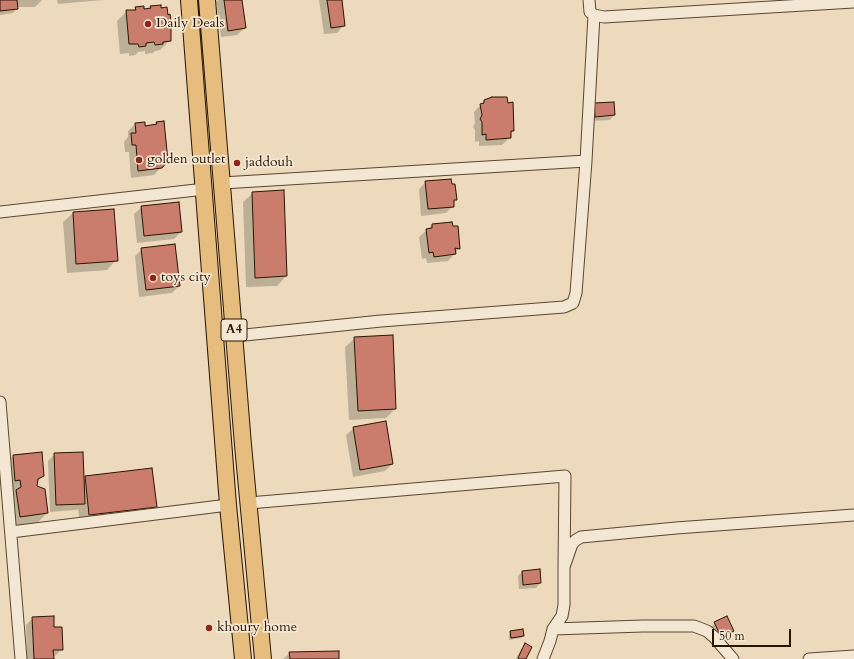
<!DOCTYPE html>
<html>
<head>
<meta charset="utf-8">
<style>
	body { margin:0 }
	#map { position:relative; width:854px; height:659px; overflow:hidden; background:#eddabc; font-family:Cardo,serif }
	canvas { display:block }
	.scale { position:absolute; left:712px; top:629px; width:79px; height:18px; box-sizing:border-box; border:2px solid #281500; border-top:0; padding-left:5px; font-size:12px; line-height:14px; white-space:nowrap; color:#281500; -webkit-text-stroke:3px #f3e7d3; paint-order:stroke }
</style>
</head>
<body>
<div id="map">
<canvas width="854" height="659"></canvas>
<div class="scale">50 m</div>
</div>
<script>
const context = document.querySelector('canvas').getContext('2d');
context.lineJoin = 'round';
function paint(path, color) { context.fillStyle = color; context.fill(path, 'evenodd'); }
const toPath = rows => new Path2D(rows.map(r => 'M' + r).join(''));
function stroke(path, color, width, dash) { context.strokeStyle = color; context.lineWidth = width; context.lineCap = dash ? 'butt' : 'round'; context.setLineDash(dash || []); context.stroke(path); }
function write(font, color, halo, rows, align = 'center') {
  context.font = font + ' Cardo,serif'; context.lineWidth = 3.5; context.setLineDash([]); context.textBaseline = 'middle'; context.strokeStyle = halo; context.fillStyle = color; for (const [text, x, y, turn = 0] of rows) {
    context.save(); context.translate(x, y); context.rotate((+turn || 0) * Math.PI / 180); context.textAlign = isNaN(turn) ? turn : align; if (halo) context.strokeText(text, 0, 0); context.fillText(text, 0, 0); context.restore();
  }
}
const shadow = toPath([
	[0,0,42,0,35,7,17,7,17,8,13,13,0,15],
	[57,0,103,0,58,4],
	[218,0,241,0,245,28,237,35,221,37,216,2],
	[319,0,341,0,344,25,337,33,324,34],
	[151,7,160,9,170,21,168,23,170,40,160,50,155,51,153,53,145,54,145,51,138,52,135,55,129,56,129,53,120,54,117,21,127,11,133,11,136,8,148,10],
	[484,101,513,131,510,134,510,137,502,145,479,146,479,141,475,142,475,130,473,127,475,123,474,112],
	[614,103,614,115,610,120,591,121,590,109],
	[157,122,167,161,154,175,131,178,129,152,125,152,124,142,128,137,128,131,135,124,145,127,153,126],
	[426,182,455,200,453,203,453,206,446,213,421,216,419,189],
	[253,193,286,276,277,286,246,287,243,202],
	[142,207,181,232,174,239,137,243,134,214],
	[73,213,116,260,107,270,67,273,63,222],
	[432,225,459,249,448,261,427,263,426,258,422,259,419,237],
	[142,249,179,286,172,293,139,297,135,256],
	[355,338,395,409,386,418,349,420,345,347],
	[354,428,392,464,385,471,353,477,346,435],
	[42,453,43,476,36,483,36,487,47,513,37,523,10,526,3,465,13,456],
	[55,454,83,480,86,477,156,507,146,516,80,524,78,509,76,510,50,512,48,461],
	[539,570,540,583,536,588,519,589,518,576,522,572],
	[33,618,53,628,62,649,55,656,52,657,53,659,27,659,26,625],
	[715,623,733,630,728,635,716,641,710,628],
	[511,632,523,636,521,638,509,640,509,634],
	[526,645,525,659,516,659,521,649],
	[290,653,338,659,283,659]
]);
const building = toPath([
	[0,0,17,0,18,9,0,11,0,0],
	[224,0,242,0,246,28,228,31,224,0],
	[327,0,342,0,345,26,331,28,327,0],
	[161,5,161,8,167,7,168,15,170,14,171,21,169,22,169,27,171,27,171,41,163,42,163,44,155,45,154,42,146,43,146,46,139,47,138,44,129,44,126,10,136,10,135,7,144,6,144,9,151,8,150,6,161,5],
	[492,97,507,97,508,103,513,102,514,131,511,131,511,138,486,140,486,134,482,135,482,122,480,119,482,115,480,104,484,103,484,100,492,97],
	[614,102,615,115,595,117,594,103,614,102],
	[164,121,168,161,162,168,138,171,136,145,132,145,131,133,136,133,135,123,145,122,145,126,157,124,156,122,164,121],
	[451,179,452,184,455,184,457,200,454,200,454,207,428,209,425,181,451,179],
	[284,190,287,276,255,278,252,192,284,190],
	[179,202,182,232,144,236,141,206,179,202],
	[114,209,118,261,76,264,73,212,114,209],
	[452,222,453,226,458,226,460,249,455,248,456,254,434,257,433,252,429,253,426,229,432,228,432,224,452,222],
	[175,244,180,286,146,290,141,248,175,244],
	[393,335,396,409,358,411,354,337,393,335],
	[386,421,393,464,360,470,353,427,386,421],
	[42,452,44,476,38,479,37,486,45,489,48,513,20,517,16,490,21,487,20,480,15,481,13,455,42,452],
	[83,452,85,504,56,505,54,453,83,452],
	[152,468,157,507,89,515,85,476,152,468],
	[540,569,541,583,523,585,522,571,540,569],
	[54,616,54,627,62,627,63,650,53,650,54,659,34,659,32,617,54,616],
	[727,616,734,631,721,637,714,622,727,616],
	[523,629,524,636,511,638,510,631,523,629],
	[525,643,532,647,526,659,520,659,518,658,525,643],
	[339,651,339,659,290,659,289,652,339,651]
]);
const minor = toPath([
	[589,0,590,12,594,15,604,17,854,2],
	[222,183,586,161],
	[0,212,205,189],
	[235,336,381,321,564,307,573,303,576,293,586,161,594,15],
	[0,402,21,659],
	[249,503,565,476,564,567],
	[11,532,228,505],
	[553,629,643,626,694,626,707,631,714,637,733,659],
	[543,659,550,641,553,629,562,616,564,605,564,567,572,544,576,540,581,537,676,528,854,515],
	[809,659,854,656]
]);
const highway = toPath([
	[189,0,228,505,243,659],
	[207,0,243,445,263,659]
]);
const markers = [
	[148,24,4,"#8f2418"],
	[139,160,4,"#8f2418"],
	[237,163,4,"#8f2418"],
	[153,278,4,"#8f2418"],
	[209,628,4,"#8f2418"]
];
const shields = [
	[234,330,26]
];
const shieldNames = [
	["A4",234,330]
];
const poiNames = [
	["Daily Deals",156,24],
	["golden outlet",147,160],
	["jaddouh",245,163],
	["toys city",161,278],
	["khoury home",217,628]
];
paint(shadow, '#0003');
paint(building, '#ca7d6d');
stroke(building, '#281500', 1);
stroke(minor, '#59462f', 13);
stroke(highway, '#281500', 18);
stroke(minor, '#f3e7d3', 11);
stroke(highway, '#e6bd7e', 16);
for (const [x, y, r, color] of markers) { const dot = new Path2D(); dot.arc(x, y, r, 0, 2 * Math.PI); context.fillStyle = color; context.fill(dot); stroke(dot, '#f3e7d3', 1.5); }
for (const [x, y, w] of shields) { const box = new Path2D(); box.roundRect(x - w / 2, y - 11, w, 22, 3); context.fillStyle = '#f3e7d3'; context.fill(box); stroke(box, '#281500', 1); }
write('bold 13px', '#281500', null, shieldNames);
write('14px', '#281500', '#f3e7d3', poiNames, 'left');
</script>
</body>
</html>
